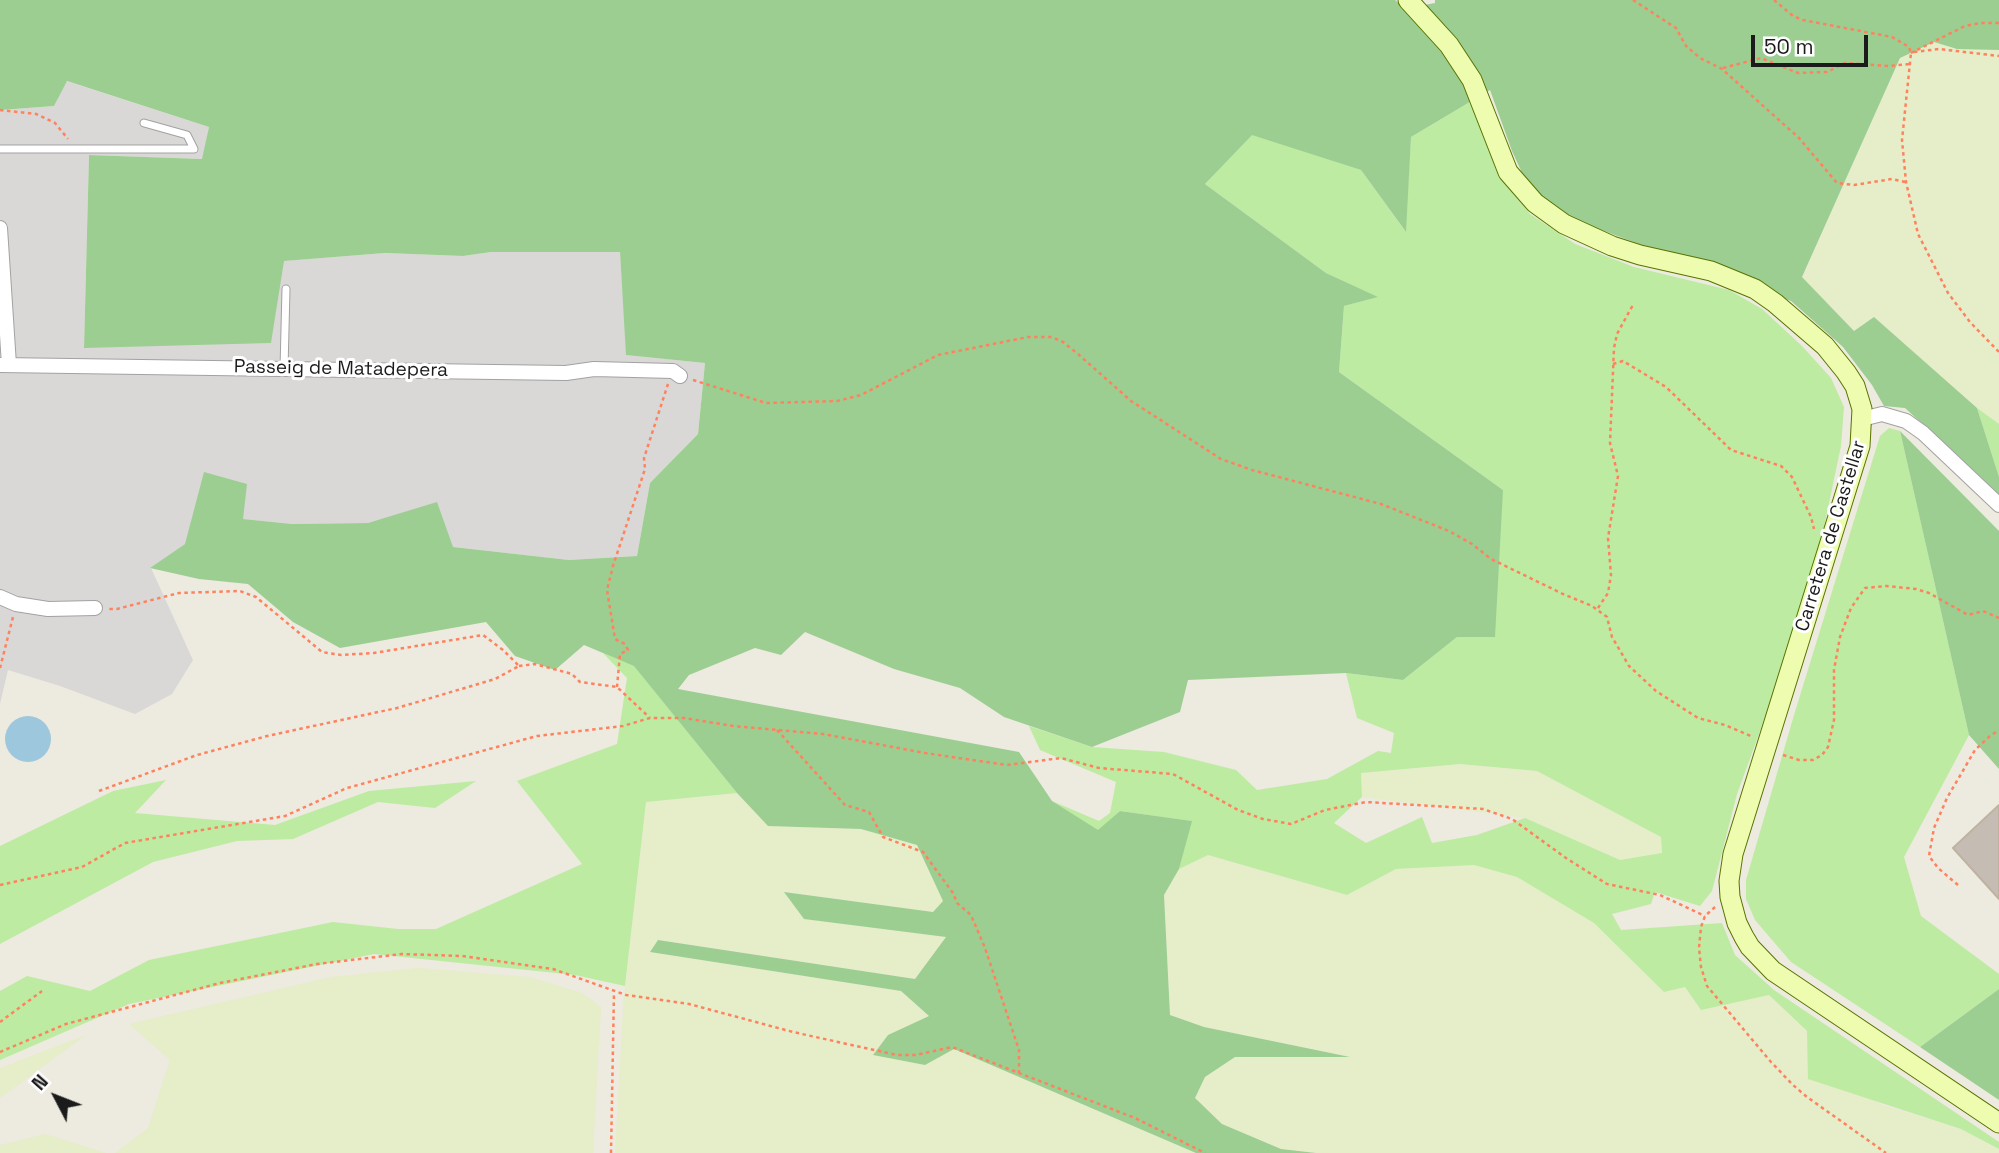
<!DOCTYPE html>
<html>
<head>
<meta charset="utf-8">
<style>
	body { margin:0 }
	#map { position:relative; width:1999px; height:1153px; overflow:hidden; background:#edeadf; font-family:"Space Grotesk",sans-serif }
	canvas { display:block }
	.north { position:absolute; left:21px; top:1062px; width:70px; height:70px; -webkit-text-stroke:5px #fff; paint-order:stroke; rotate:312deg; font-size:19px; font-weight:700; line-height:28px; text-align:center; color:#1b1b1b }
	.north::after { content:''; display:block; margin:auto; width:24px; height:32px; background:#1b1b1b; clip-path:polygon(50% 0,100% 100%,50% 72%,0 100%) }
	.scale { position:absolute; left:1751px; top:35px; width:117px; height:32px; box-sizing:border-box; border:4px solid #1b1b1b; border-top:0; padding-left:9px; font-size:21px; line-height:24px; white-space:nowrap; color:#1b1b1b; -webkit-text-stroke:5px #fff; paint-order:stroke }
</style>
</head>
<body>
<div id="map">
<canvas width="1999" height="1153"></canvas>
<div class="north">N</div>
<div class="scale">50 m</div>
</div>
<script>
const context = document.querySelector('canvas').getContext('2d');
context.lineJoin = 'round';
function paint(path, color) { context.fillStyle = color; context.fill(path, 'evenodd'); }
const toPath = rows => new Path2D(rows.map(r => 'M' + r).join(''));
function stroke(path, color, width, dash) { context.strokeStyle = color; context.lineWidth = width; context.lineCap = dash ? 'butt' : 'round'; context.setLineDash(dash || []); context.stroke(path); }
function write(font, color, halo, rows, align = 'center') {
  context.font = font + ' "Space Grotesk",sans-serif'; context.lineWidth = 6; context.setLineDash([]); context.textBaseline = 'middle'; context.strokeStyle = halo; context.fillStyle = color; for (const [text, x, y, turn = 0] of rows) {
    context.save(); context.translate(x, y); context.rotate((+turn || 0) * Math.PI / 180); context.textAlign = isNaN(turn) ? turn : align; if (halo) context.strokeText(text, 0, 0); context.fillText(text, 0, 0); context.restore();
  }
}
const residential = toPath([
	[66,81,209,127,203,159,89,155,84,348,283,261,385,253,463,256,491,252,620,252,627,355,705,363,698,434,650,483,637,556,569,560,453,547,401,514,368,523,292,524,242,519,185,544,151,568,193,660,172,694,135,714,60,686,8,670,0,704,0,110,54,106]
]);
const farmland = toPath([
	[1934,42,1957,49,1999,50,1999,424,1977,408,1874,318,1854,331,1802,278,1900,58],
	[1460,764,1537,771,1661,837,1662,854,1620,860,1525,818,1362,797,1361,773],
	[737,793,769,826,861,829,917,845,943,901,933,912,785,892,804,918,946,937,915,979,659,940,650,952,901,991,929,1016,888,1035,873,1055,925,1065,954,1049,1196,1153,615,1153,623,1006,646,802],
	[1207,855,1347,895,1396,869,1474,865,1517,877,1594,923,1664,992,1685,987,1701,1010,1769,995,1880,1104,1961,1129,1999,1149,1999,1153,1316,1153,1281,1149,1222,1124,1195,1098,1205,1077,1235,1057,1345,1056,1204,1027,1170,1015,1164,895,1179,869],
	[418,968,530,977,582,993,601,1007,593,1153,115,1153,148,1128,170,1060,129,1024,331,977],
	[86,1035,0,1098,0,1068],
	[45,1134,106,1153,0,1153,0,1145]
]);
const grass = toPath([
	[1470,102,1499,177,1530,214,1575,244,1634,267,1729,290,1762,309,1802,346,1831,378,1844,407,1841,446,1820,546,1777,685,1737,794,1712,891,1700,906,1655,892,1651,904,1612,914,1621,930,1722,923,1735,955,1774,990,1999,1142,1999,1149,1961,1129,1808,1079,1807,1031,1769,995,1701,1010,1685,987,1664,992,1594,923,1517,877,1474,865,1396,869,1347,895,1208,855,1179,869,1191,821,1120,811,1098,831,1052,801,1099,821,1110,813,1116,782,1040,750,1029,726,1092,747,1164,752,1236,770,1257,790,1327,779,1378,751,1391,753,1394,733,1357,718,1346,673,1403,680,1457,637,1503,490,1339,372,1344,306,1377,297,1326,273,1205,184,1252,134,1361,170,1405,231,1411,137],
	[1460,764,1537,771,1661,837,1662,853,1620,860,1525,818,1477,835,1432,843,1422,817,1366,843,1334,823,1362,797,1361,773],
	[1977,408,1999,424,1999,477],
	[1889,428,1900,431,1969,735,1904,857,1921,916,1999,974,1999,989,1920,1047,1791,962,1755,920,1746,899,1746,880,1794,715,1880,436],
	[603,653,635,666,737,793,646,802,625,986,575,975,374,954,129,1004,0,1060,0,991,27,976,90,991,149,960,333,922,398,929,436,929,582,864,517,781,617,744,627,678],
	[166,780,135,813,275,825,369,791,476,781,435,808,378,802,293,839,237,841,153,862,0,944,0,846,113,791]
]);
const forest = toPath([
	[0,0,1395,0,1401,4,1414,7,1435,3,1435,0,1999,0,1999,50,1957,49,1934,42,1900,58,1802,277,1854,331,1874,317,1977,408,1999,477,1999,495,1905,408,1884,406,1872,385,1843,347,1791,301,1580,222,1547,203,1524,177,1512,151,1490,90,1411,137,1406,232,1361,170,1252,135,1205,184,1326,273,1378,297,1344,306,1339,372,1503,490,1495,637,1457,637,1403,680,1346,673,1188,680,1180,712,1092,747,1004,717,960,688,894,669,805,632,781,655,755,648,689,675,678,689,1019,752,1052,801,1098,830,1120,811,1192,821,1179,869,1164,895,1170,1015,1204,1027,1350,1057,1235,1057,1205,1077,1195,1098,1222,1124,1281,1149,1316,1153,1196,1153,954,1049,925,1065,873,1055,888,1035,929,1016,901,991,650,952,658,940,915,979,946,937,804,919,784,892,933,912,943,901,917,845,861,829,768,826,737,793,634,666,584,645,555,670,515,656,486,622,340,648,293,622,248,584,199,579,150,568,185,544,204,472,247,484,243,519,292,524,368,523,437,502,453,547,569,560,637,556,650,483,698,434,705,363,626,355,620,252,491,252,463,256,385,253,284,261,271,343,84,348,89,155,202,159,209,127,67,81,54,106,0,110],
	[1900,431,1999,531,1999,769,1969,735],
	[1999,989,1999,1100,1920,1047]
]);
const water = toPath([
	'5 739a23 23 0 1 1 46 0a23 23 0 1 1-46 0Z'
]);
const building = toPath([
	[1999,805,1999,899,1953,848,1999,805]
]);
const path = toPath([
	[1633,0,1676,28,1686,46,1700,58,1722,69,1799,138,1837,183,1854,185,1892,179,1905,182],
	[1774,0,1793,16,1803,20,1892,37,1909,47,1911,53,1902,140,1906,182,1918,234,1948,293,1970,322,1999,352],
	[1914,52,1939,49,1999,56],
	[1911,53,1965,26,1980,23,1999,23],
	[1723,68,1761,58,1798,73,1827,72,1845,63,1889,66,1910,64],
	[0,110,36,114,55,123,68,139],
	[1613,364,1623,361,1666,387,1731,450,1781,466,1792,477,1811,517,1814,529],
	[693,380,766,403,837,401,861,395,938,355,1028,337,1052,337,1063,342,1078,354,1131,401,1221,459,1252,470,1381,504,1449,531,1472,544,1491,559,1563,594,1592,606,1607,617,1612,637,1629,666,1656,691,1698,718,1725,725,1753,737],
	[1598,608,1608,593,1611,575,1608,538,1618,476,1610,443,1614,348,1617,334,1634,303],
	[519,666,535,664,572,674,580,682,617,687,650,718],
	[0,668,13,617],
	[617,687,620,654,628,650,625,644,615,639,607,590,613,566,645,469,644,458,668,384],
	[777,730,845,805,869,812,883,837,923,852,953,893,957,903,971,915,985,948,1019,1050,1019,1073],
	[1783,755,1799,760,1813,760,1822,755,1828,747,1834,720,1834,670,1840,637,1851,608,1865,588,1886,586,1916,589,1929,593,1968,615,1983,611,1999,618],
	[99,791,197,755,267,736,397,708,495,679,519,666,503,650,483,635,374,653,341,655,322,652,256,597,240,591,179,593,117,609,109,609],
	[0,885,82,867,125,843,285,816,347,788,537,736,623,726,650,718,684,718,733,726,823,734,925,753,1007,765,1061,758,1099,768,1173,774,1238,810,1263,819,1291,824,1325,810,1366,802,1483,809,1512,819,1566,858,1607,884,1660,895,1705,916],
	[1958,885,1938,868,1929,856,1934,828,1947,798,1975,750,1990,736,1999,730],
	[1715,907,1705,916,1701,927,1699,948,1701,967,1707,986,1771,1062,1793,1085,1807,1097,1886,1153],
	[0,1022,42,991],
	[0,1052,66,1024,220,983,317,964,402,954,462,956,553,969,626,995,689,1004,793,1032,897,1055,916,1055,952,1047,1135,1118,1205,1153],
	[611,1153,614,992]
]);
const lane = toPath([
	[0,149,194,149,187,135,144,123],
	[284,369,286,289]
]);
const street = toPath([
	[0,228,9,365],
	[0,365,566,373,594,369,673,371,680,376],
	[1862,419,1882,414,1906,421,1923,433,1999,505],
	[0,597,16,604,48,609,95,608]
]);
const secondary = toPath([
	[1408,0,1449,45,1472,80,1508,172,1535,203,1564,224,1612,246,1640,255,1711,271,1755,289,1775,303,1825,346,1846,372,1855,386,1862,409,1860,446,1733,854,1729,881,1730,897,1737,923,1744,937,1750,947,1773,971,1999,1123]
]);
const streetNames = [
	["Passeig de Matadepera",341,369,1],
	["Carretera de Castellar",1831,536,-73]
];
paint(residential, '#d9d8d7');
paint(farmland, '#e6edc9');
paint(grass, '#bdeba2');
paint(forest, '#9cce92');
paint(water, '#9dc7dd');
paint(building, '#c5bdb3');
stroke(building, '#bfb2a1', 2);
stroke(lane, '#a2a2a2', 9);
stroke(street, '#a2a2a2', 16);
stroke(secondary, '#597300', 21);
stroke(path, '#ff825e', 2.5, [3.5, 3.5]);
stroke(lane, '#fff', 7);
stroke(street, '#fff', 14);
stroke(secondary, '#eefcaf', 19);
write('19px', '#1b1b1b', '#fff', streetNames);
</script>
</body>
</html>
